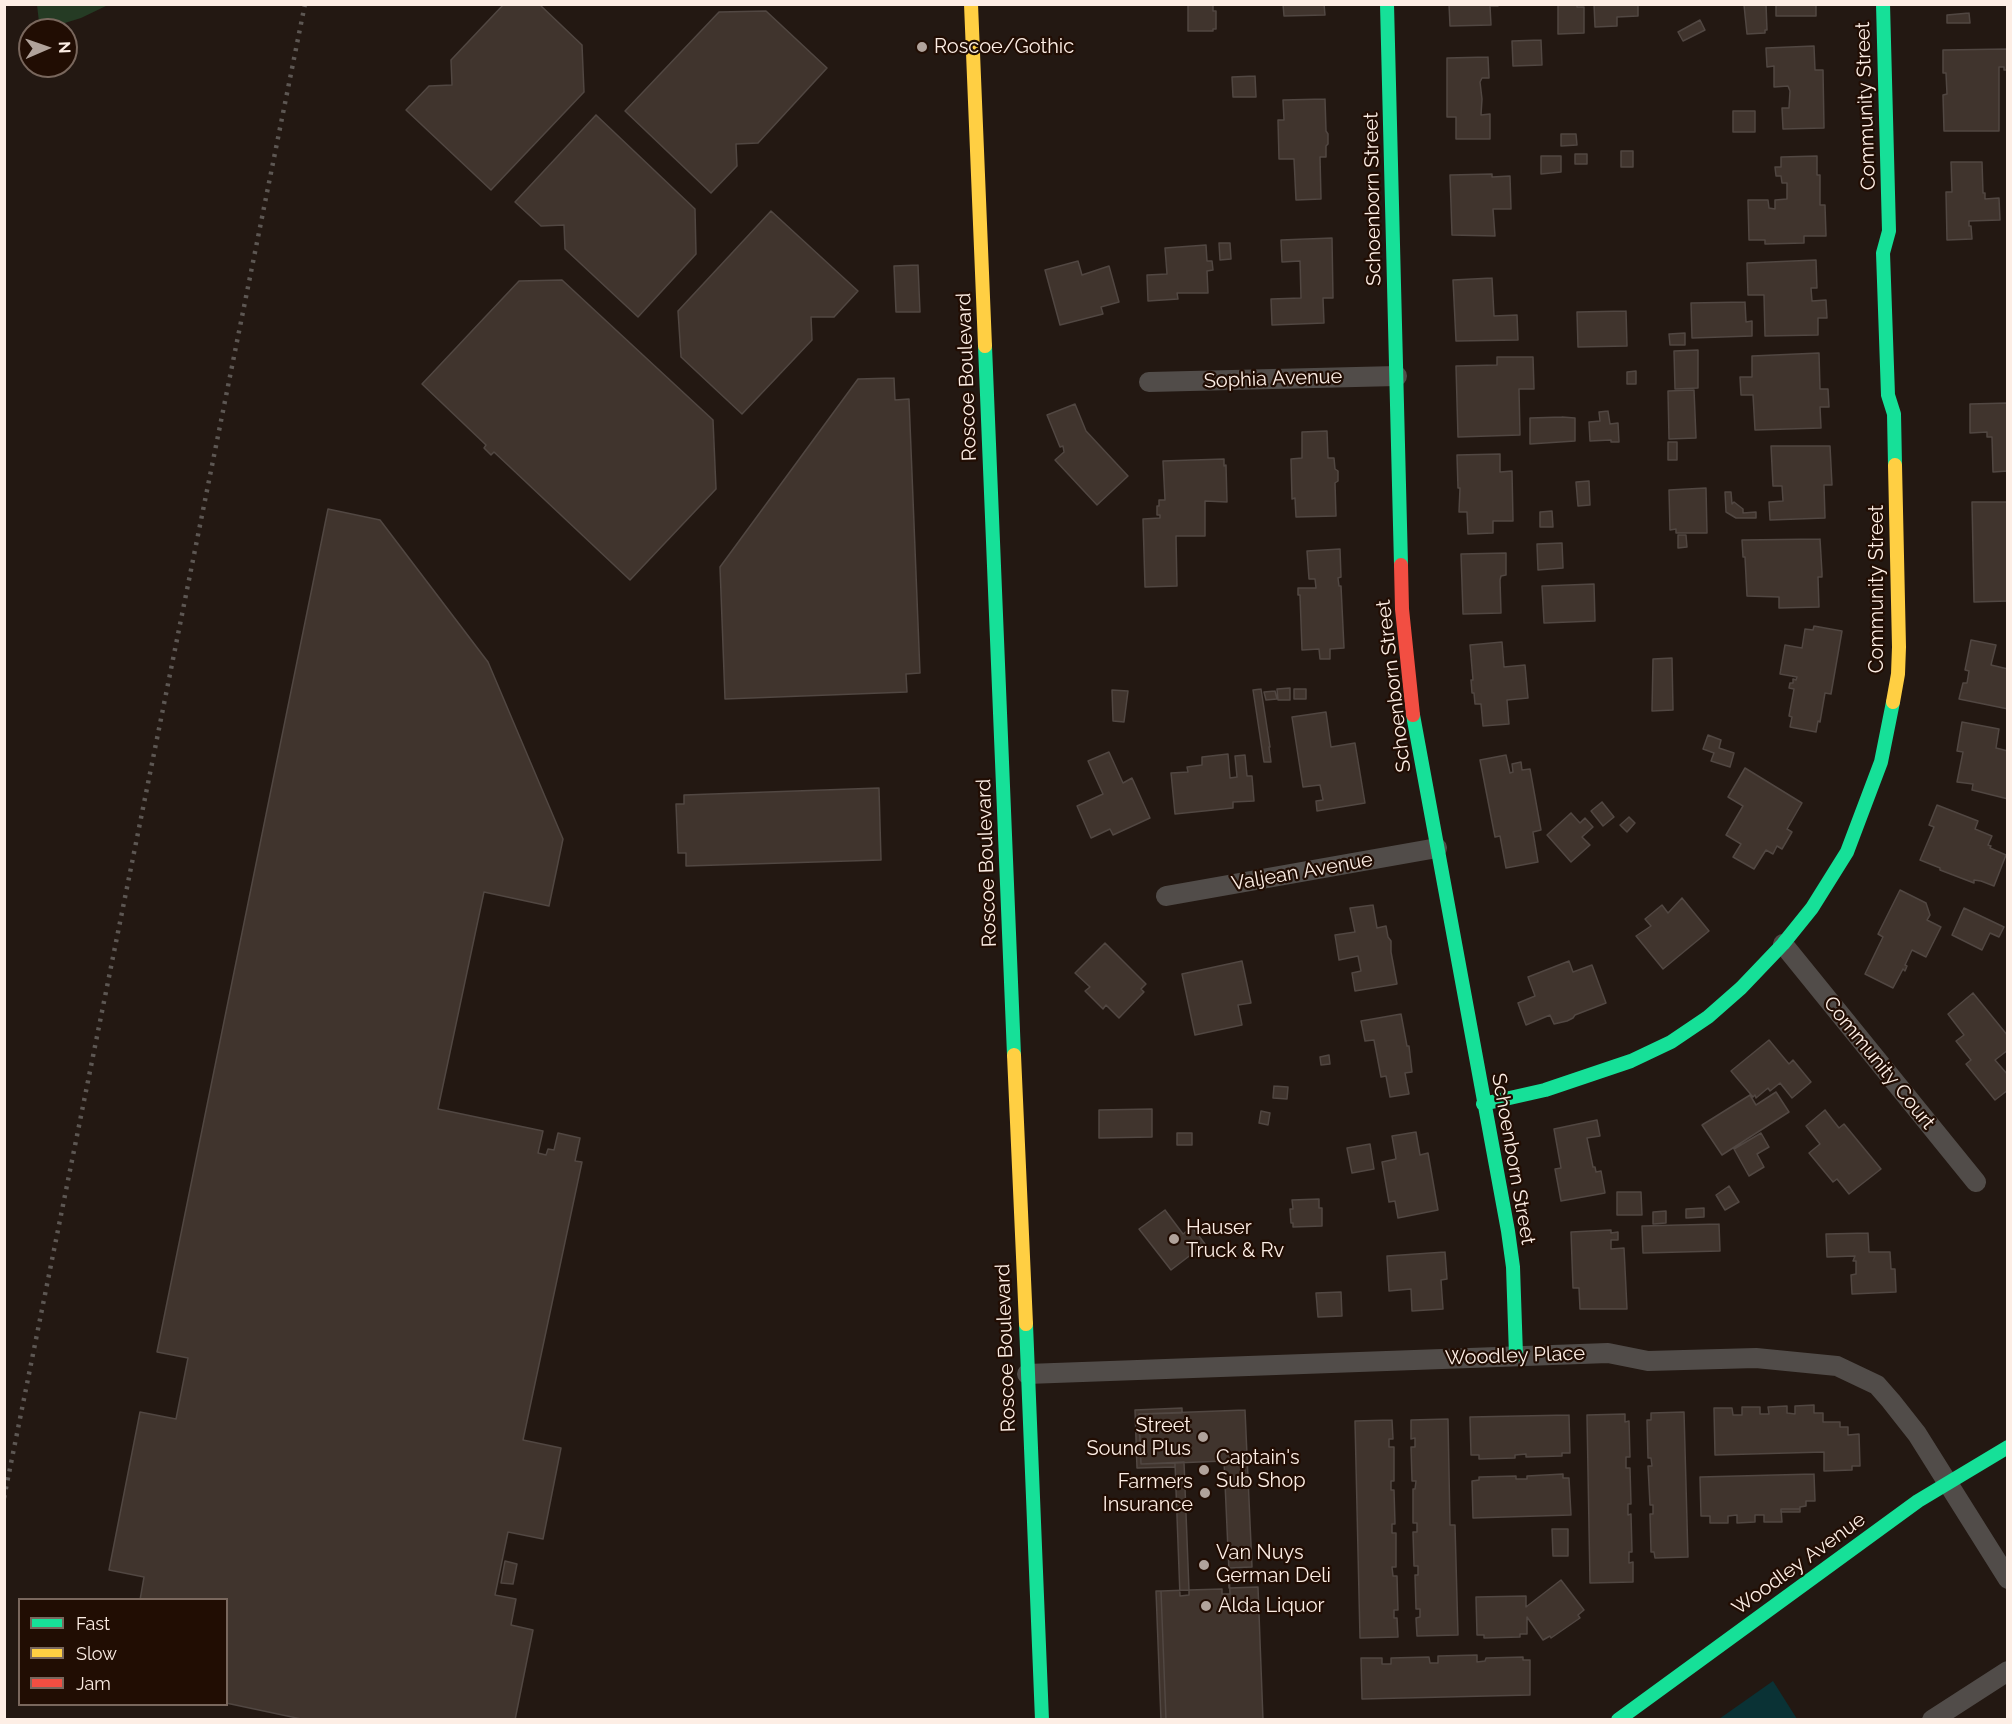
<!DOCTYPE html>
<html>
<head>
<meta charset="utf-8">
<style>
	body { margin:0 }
	#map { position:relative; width:2012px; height:1724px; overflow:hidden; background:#231812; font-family:Raleway,sans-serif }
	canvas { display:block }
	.frame { position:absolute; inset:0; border:6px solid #fdeee5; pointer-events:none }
	.legend { position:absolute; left:18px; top:1598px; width:210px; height:108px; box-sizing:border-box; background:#210d03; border:2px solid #79675d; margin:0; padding:8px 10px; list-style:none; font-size:18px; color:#fdeee5 }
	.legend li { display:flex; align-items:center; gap:12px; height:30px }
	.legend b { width:30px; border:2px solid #79675d }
	.north { position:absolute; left:18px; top:18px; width:60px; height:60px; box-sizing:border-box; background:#210d03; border:2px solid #79675d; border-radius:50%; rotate:88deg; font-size:16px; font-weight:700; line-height:24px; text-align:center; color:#fdeee5 }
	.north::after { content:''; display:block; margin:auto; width:21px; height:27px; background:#b1a39b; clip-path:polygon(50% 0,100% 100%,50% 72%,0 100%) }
</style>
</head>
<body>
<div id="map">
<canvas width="2012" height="1724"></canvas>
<div class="frame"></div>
<ul class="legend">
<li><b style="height:8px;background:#16e098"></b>Fast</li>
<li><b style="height:8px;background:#ffcf43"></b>Slow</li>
<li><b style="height:8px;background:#f24e42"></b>Jam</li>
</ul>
<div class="north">N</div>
</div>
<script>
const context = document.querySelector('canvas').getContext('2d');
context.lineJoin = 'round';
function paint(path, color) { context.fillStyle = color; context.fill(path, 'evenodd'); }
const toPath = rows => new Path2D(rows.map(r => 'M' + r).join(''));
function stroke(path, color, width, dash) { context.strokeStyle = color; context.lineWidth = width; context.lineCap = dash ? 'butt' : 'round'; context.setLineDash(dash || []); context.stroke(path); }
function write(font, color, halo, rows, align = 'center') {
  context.font = font + ' Raleway,sans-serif'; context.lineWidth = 4.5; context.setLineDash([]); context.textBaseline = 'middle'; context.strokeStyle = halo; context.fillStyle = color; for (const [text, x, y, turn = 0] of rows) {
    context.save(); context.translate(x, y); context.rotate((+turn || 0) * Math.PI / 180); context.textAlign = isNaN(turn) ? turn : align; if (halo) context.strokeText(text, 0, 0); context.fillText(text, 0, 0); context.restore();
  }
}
const green = toPath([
	[37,5,37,4,108,5,81,18,42,30,40,30]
]);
const water = toPath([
	[1773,1681,1797,1719,1719,1719]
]);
const building = toPath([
	[504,4,539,4,582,45,584,92,491,190,406,110,429,86,452,85,451,60,504,4],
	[1188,4,1213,4,1213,11,1216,11,1216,29,1213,29,1213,31,1188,31,1188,4],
	[1283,4,1324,4,1325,15,1284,16,1283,4],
	[1449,4,1498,4,1498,6,1490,6,1491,25,1450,26,1449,4],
	[1558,4,1577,4,1577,7,1584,7,1584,33,1558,34,1558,4],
	[1594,4,1638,4,1638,16,1617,17,1617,26,1595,27,1594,4],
	[1766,4,1767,30,1765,30,1765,33,1747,34,1744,5,1766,4],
	[1776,4,1816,4,1816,16,1776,16,1776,4],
	[766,11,827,68,758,143,736,144,737,166,711,193,625,111,719,12,766,11],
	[1969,13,1970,23,1947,23,1947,15,1969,13],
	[1700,20,1705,30,1683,41,1678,32,1700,20],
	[1541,40,1542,65,1513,66,1512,41,1541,40],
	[1814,46,1815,70,1823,70,1824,128,1783,129,1782,108,1789,108,1790,91,1788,86,1774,87,1774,66,1767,67,1766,48,1814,46],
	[2008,49,2008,70,2004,70,2004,67,1999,67,1999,131,1944,131,1943,95,1947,94,1946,73,1943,73,1943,50,2008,49],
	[1488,57,1489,78,1482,78,1480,82,1482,99,1481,115,1490,114,1490,139,1456,139,1456,117,1447,117,1447,58,1488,57],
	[1255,76,1256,97,1233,97,1232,77,1255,76],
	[1325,99,1326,131,1328,134,1328,144,1326,146,1326,157,1320,157,1321,199,1296,200,1294,159,1279,159,1278,120,1284,120,1283,100,1325,99],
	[1733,111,1755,111,1755,132,1733,132,1733,111],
	[596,115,695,209,696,254,638,317,565,249,564,225,541,226,515,202,596,115],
	[1561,134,1576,134,1577,145,1561,146,1561,134],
	[1621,151,1633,151,1633,167,1621,167,1621,151],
	[1575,154,1587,154,1587,164,1575,164,1575,154],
	[1541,156,1561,156,1561,172,1541,174,1541,156],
	[1817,156,1817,175,1820,175,1820,205,1825,205,1826,236,1804,236,1804,243,1765,244,1765,240,1749,240,1748,200,1768,200,1769,208,1775,209,1775,200,1787,199,1787,183,1782,183,1781,176,1776,176,1775,167,1781,167,1781,157,1817,156],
	[1951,162,1982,162,1983,193,1985,193,1985,199,1999,198,2000,220,1969,221,1969,226,1971,226,1972,239,1947,240,1946,192,1952,192,1951,162],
	[1492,174,1492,177,1510,176,1511,209,1493,209,1495,236,1452,235,1450,175,1492,174],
	[771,211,858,291,834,317,811,317,812,340,742,414,681,357,678,311,771,211],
	[1332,238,1333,298,1323,298,1324,323,1272,325,1271,299,1301,298,1300,261,1282,262,1281,240,1332,238],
	[1219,243,1230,243,1231,259,1220,260,1219,243],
	[1206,245,1207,261,1212,261,1213,270,1207,271,1208,293,1177,293,1178,299,1148,301,1147,275,1167,274,1165,248,1206,245],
	[1816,260,1817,288,1811,288,1812,301,1826,300,1827,318,1818,318,1818,335,1765,336,1764,295,1748,295,1747,263,1816,260],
	[1078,261,1082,275,1109,266,1119,302,1101,307,1103,314,1060,325,1045,270,1078,261],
	[918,265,920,312,896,312,894,266,918,265],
	[1492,278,1494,316,1517,315,1518,340,1456,341,1453,280,1492,278],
	[562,280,713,420,716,489,630,580,494,452,491,455,484,448,486,445,422,384,519,281,562,280],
	[1745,302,1746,322,1752,321,1752,336,1692,338,1691,303,1745,302],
	[1626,311,1627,346,1578,347,1577,312,1626,311],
	[1685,333,1685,345,1670,345,1669,334,1685,333],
	[1698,350,1698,388,1675,389,1674,351,1698,350],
	[1819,353,1820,389,1828,389,1829,407,1820,407,1821,428,1755,430,1753,395,1741,395,1740,377,1752,377,1752,356,1819,353],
	[1497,357,1533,357,1534,389,1519,389,1520,435,1458,437,1456,366,1497,365,1497,357],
	[1636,371,1636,384,1627,384,1627,372,1636,371],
	[894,378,895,400,909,399,920,673,906,674,907,692,725,699,720,567,858,379,894,378],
	[1694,390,1696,438,1669,439,1668,391,1694,390],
	[2008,403,2008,471,1993,472,1992,437,1987,437,1987,432,1970,433,1970,404,2008,403],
	[1075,404,1086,431,1128,476,1097,505,1055,460,1064,452,1063,446,1060,447,1047,415,1075,404],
	[1608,411,1610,424,1618,423,1619,442,1611,442,1611,440,1590,441,1589,422,1600,421,1599,412,1608,411],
	[1562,417,1575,418,1575,441,1530,444,1530,418,1562,417],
	[1327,431,1328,458,1334,458,1335,469,1338,471,1338,481,1335,483,1336,516,1296,517,1295,498,1292,499,1291,459,1302,458,1302,432,1327,431],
	[1668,442,1677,442,1677,460,1668,460,1668,442],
	[1771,446,1830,446,1832,485,1824,485,1825,518,1770,520,1769,502,1783,501,1782,486,1773,486,1771,446],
	[1500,454,1500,472,1512,471,1513,521,1493,521,1493,533,1468,534,1467,512,1459,512,1460,488,1458,488,1457,455,1500,454],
	[1224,459,1224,466,1226,465,1227,502,1205,501,1205,536,1176,536,1177,586,1145,587,1143,519,1160,518,1160,515,1157,515,1157,506,1159,506,1159,500,1165,500,1163,461,1224,459],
	[1589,481,1590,505,1578,506,1576,482,1589,481],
	[1706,488,1707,533,1676,533,1676,529,1670,530,1669,490,1706,488],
	[1725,492,1731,492,1732,504,1734,502,1743,509,1743,513,1756,512,1756,518,1736,518,1726,512,1725,492],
	[1972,502,2008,502,2008,601,1974,602,1972,502],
	[328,509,380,520,488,662,563,839,549,906,484,892,438,1109,543,1131,538,1153,546,1155,548,1149,554,1150,558,1133,580,1138,575,1161,582,1162,523,1440,561,1448,543,1539,508,1532,495,1595,516,1599,511,1625,533,1630,515,1720,306,1720,226,1703,226,1600,140,1600,144,1577,109,1570,140,1412,176,1419,188,1358,157,1352,328,509],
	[1552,511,1553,527,1540,527,1540,512,1552,511],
	[1678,535,1686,535,1687,547,1678,548,1678,535],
	[1820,539,1822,573,1822,577,1818,577,1819,607,1779,608,1779,597,1747,596,1745,557,1743,557,1742,540,1820,539],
	[1562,543,1563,568,1538,570,1537,544,1562,543],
	[1340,549,1341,577,1338,578,1339,586,1341,586,1344,648,1330,649,1330,659,1320,659,1319,649,1302,650,1300,595,1298,595,1298,588,1316,588,1315,579,1309,579,1307,551,1340,549],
	[1506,553,1506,575,1501,576,1500,580,1501,613,1463,614,1461,554,1506,553],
	[1594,584,1595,621,1544,623,1542,586,1594,584],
	[1814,626,1842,631,1831,694,1825,693,1820,722,1818,721,1816,732,1790,727,1792,717,1789,716,1794,689,1789,688,1790,683,1793,683,1793,679,1796,680,1797,677,1780,674,1785,645,1802,648,1805,629,1813,630,1814,626],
	[1971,640,1996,645,1991,665,2008,669,2008,709,1959,699,1963,683,1967,683,1969,671,1965,670,1971,640],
	[1502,642,1504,667,1525,665,1528,698,1507,700,1509,724,1483,726,1481,704,1475,704,1474,693,1472,693,1471,680,1473,680,1470,645,1502,642],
	[1672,658,1673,710,1652,711,1653,659,1672,658],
	[1290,688,1290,700,1278,700,1277,689,1290,688],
	[1261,689,1270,747,1269,747,1271,762,1264,762,1253,690,1261,689],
	[1294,689,1306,689,1306,699,1294,699,1294,689],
	[1112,690,1128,691,1124,722,1113,721,1112,690],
	[1275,691,1277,699,1266,700,1264,692,1275,691],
	[1326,712,1331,747,1355,743,1365,803,1317,811,1316,801,1323,800,1320,785,1303,787,1292,717,1326,712],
	[1962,722,1999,729,1996,748,2008,751,2008,799,1972,790,1973,784,1957,782,1963,752,1957,751,1962,722],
	[1708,735,1721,740,1719,748,1734,753,1730,767,1711,761,1714,753,1703,749,1708,735],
	[1109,752,1123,783,1132,778,1150,818,1113,835,1110,829,1091,838,1077,806,1103,794,1088,761,1109,752],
	[1228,754,1230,778,1237,777,1235,756,1245,755,1247,776,1252,776,1254,801,1233,802,1233,808,1175,814,1171,773,1188,772,1187,767,1202,765,1202,757,1228,754],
	[1506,755,1510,773,1513,772,1512,764,1521,762,1522,770,1530,769,1541,830,1533,832,1538,862,1506,868,1500,836,1495,837,1480,760,1506,755],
	[1745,768,1802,803,1787,829,1792,832,1782,849,1777,846,1773,854,1766,850,1754,869,1733,857,1741,844,1726,835,1743,806,1728,797,1745,768],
	[879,788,881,860,686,866,686,853,678,853,676,804,684,804,684,795,879,788],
	[1602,802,1614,817,1603,826,1591,811,1602,802],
	[1937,805,1978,821,1975,829,1992,836,1988,845,1991,846,1990,848,2006,855,1994,886,1981,881,1974,880,1974,883,1940,870,1940,868,1920,860,1934,827,1929,825,1937,805],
	[1571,813,1580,823,1585,818,1593,827,1582,837,1590,845,1571,862,1547,835,1571,813],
	[1629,817,1635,823,1627,832,1620,825,1629,817],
	[1900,890,1926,903,1930,915,1927,920,1941,927,1926,957,1912,950,1905,965,1907,966,1905,971,1903,969,1893,988,1865,974,1883,937,1878,934,1900,890],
	[1682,898,1709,931,1663,969,1636,936,1651,926,1645,919,1662,905,1668,913,1682,898],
	[1373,905,1377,928,1386,926,1388,937,1391,941,1391,952,1397,984,1355,991,1352,973,1361,971,1358,956,1339,960,1335,935,1355,932,1350,908,1373,905],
	[1964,908,2004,927,1999,937,1990,933,1982,950,1952,935,1964,908],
	[1105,943,1146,984,1141,989,1144,992,1119,1018,1106,1005,1103,1009,1085,991,1090,987,1075,973,1105,943],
	[1242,961,1251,1003,1238,1005,1242,1025,1195,1035,1182,974,1242,961],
	[1569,961,1573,972,1592,965,1606,1003,1575,1015,1573,1018,1567,1021,1554,1024,1550,1015,1526,1025,1518,1003,1535,996,1528,977,1569,961],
	[1973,993,2008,1036,2008,1050,1995,1060,2008,1075,2008,1090,1995,1100,1966,1064,1971,1060,1956,1041,1964,1035,1948,1014,1973,993],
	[1401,1014,1407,1046,1409,1046,1412,1072,1405,1073,1409,1094,1390,1097,1386,1076,1381,1077,1374,1040,1365,1041,1361,1021,1401,1014],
	[1769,1040,1789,1064,1793,1060,1811,1082,1792,1098,1780,1083,1770,1091,1768,1088,1756,1098,1755,1095,1753,1097,1731,1071,1769,1040],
	[1329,1055,1330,1064,1321,1065,1320,1057,1329,1055],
	[1274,1086,1288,1087,1287,1099,1273,1098,1274,1086],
	[1776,1092,1789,1112,1722,1155,1702,1125,1750,1095,1756,1105,1776,1092],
	[1152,1109,1152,1137,1099,1138,1099,1110,1152,1109],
	[1825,1110,1839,1128,1844,1124,1881,1169,1849,1194,1837,1179,1833,1182,1809,1153,1820,1144,1806,1126,1825,1110],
	[1261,1111,1270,1113,1268,1125,1259,1123,1261,1111],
	[1597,1120,1600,1136,1587,1138,1593,1167,1595,1167,1596,1172,1601,1171,1605,1193,1561,1201,1555,1169,1561,1168,1554,1129,1597,1120],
	[1416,1132,1420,1155,1428,1153,1438,1210,1398,1218,1395,1201,1389,1202,1382,1162,1396,1159,1392,1136,1416,1132],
	[1177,1133,1192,1133,1192,1145,1177,1145,1177,1133],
	[1761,1133,1769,1147,1757,1154,1764,1167,1749,1176,1734,1149,1761,1133],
	[1370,1144,1374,1169,1352,1173,1347,1148,1370,1144],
	[1729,1186,1739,1202,1725,1210,1716,1195,1729,1186],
	[1617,1192,1641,1192,1642,1215,1617,1215,1617,1192],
	[1319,1199,1319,1208,1322,1208,1322,1226,1293,1227,1293,1223,1291,1223,1290,1209,1293,1209,1292,1200,1319,1199],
	[1704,1208,1704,1217,1686,1218,1686,1209,1704,1208],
	[1165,1210,1183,1234,1192,1227,1205,1244,1171,1270,1139,1229,1165,1210],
	[1666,1211,1666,1223,1653,1224,1653,1212,1666,1211],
	[1719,1224,1720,1251,1643,1253,1642,1226,1719,1224],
	[1611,1230,1611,1233,1618,1232,1618,1240,1611,1240,1611,1249,1624,1248,1627,1309,1580,1309,1579,1288,1573,1288,1571,1232,1611,1230],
	[1868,1233,1869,1252,1890,1252,1891,1269,1895,1269,1896,1292,1852,1294,1851,1275,1856,1274,1856,1261,1853,1261,1855,1256,1827,1257,1826,1234,1868,1233],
	[1445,1252,1447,1279,1441,1280,1443,1309,1412,1311,1411,1289,1389,1291,1387,1256,1445,1252],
	[1341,1292,1342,1316,1318,1317,1316,1293,1341,1292],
	[1814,1405,1814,1413,1823,1413,1823,1422,1840,1422,1840,1427,1848,1427,1848,1435,1859,1434,1860,1466,1852,1466,1852,1470,1824,1471,1824,1452,1715,1455,1714,1408,1732,1408,1733,1415,1742,1415,1742,1407,1760,1407,1760,1414,1769,1414,1768,1407,1787,1406,1787,1413,1795,1414,1795,1406,1814,1405],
	[1182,1408,1182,1413,1139,1414,1141,1464,1175,1463,1175,1467,1137,1468,1135,1410,1182,1408],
	[1245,1410,1252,1567,1228,1568,1229,1588,1258,1587,1263,1720,1166,1720,1161,1591,1189,1590,1184,1462,1141,1464,1139,1414,1245,1410],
	[1684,1412,1688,1557,1655,1558,1654,1552,1651,1552,1650,1514,1653,1514,1653,1505,1650,1505,1648,1466,1652,1466,1651,1458,1648,1458,1647,1420,1651,1420,1651,1413,1684,1412],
	[1625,1414,1625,1422,1629,1421,1630,1457,1626,1457,1626,1468,1630,1468,1631,1504,1628,1504,1628,1515,1631,1514,1632,1552,1629,1552,1629,1563,1633,1562,1633,1582,1590,1583,1587,1415,1625,1414],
	[1569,1415,1570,1453,1562,1453,1562,1456,1526,1457,1526,1454,1515,1455,1515,1458,1479,1459,1479,1455,1471,1455,1470,1417,1569,1415],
	[1448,1419,1450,1525,1455,1525,1458,1635,1417,1636,1416,1618,1420,1617,1420,1609,1416,1609,1415,1575,1418,1575,1418,1566,1414,1566,1413,1532,1417,1532,1417,1523,1413,1523,1413,1489,1415,1489,1416,1481,1412,1481,1411,1447,1415,1447,1415,1438,1411,1439,1411,1420,1448,1419],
	[1392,1420,1393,1439,1389,1439,1389,1447,1394,1447,1394,1481,1391,1481,1391,1490,1394,1490,1395,1524,1392,1524,1392,1533,1396,1533,1396,1567,1392,1567,1393,1576,1397,1576,1398,1610,1394,1610,1394,1618,1397,1618,1398,1637,1360,1638,1355,1421,1392,1420],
	[1224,1461,1230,1594,1222,1594,1222,1589,1189,1590,1189,1595,1180,1596,1175,1463,1224,1461],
	[1563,1474,1563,1478,1569,1478,1571,1515,1473,1518,1472,1481,1479,1480,1479,1477,1516,1476,1516,1479,1527,1479,1527,1476,1563,1474],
	[1814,1474,1815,1501,1806,1501,1806,1506,1800,1507,1800,1509,1781,1509,1782,1522,1764,1522,1764,1515,1755,1515,1755,1522,1737,1523,1737,1515,1728,1516,1728,1523,1710,1523,1710,1516,1701,1516,1700,1477,1814,1474],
	[1781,1509,1800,1509,1800,1512,1781,1512,1781,1509],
	[1552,1529,1568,1529,1568,1556,1553,1556,1552,1529],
	[505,1561,517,1564,513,1584,501,1583,505,1561],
	[1561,1580,1584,1610,1578,1615,1580,1618,1551,1638,1550,1636,1543,1640,1527,1617,1527,1634,1520,1634,1520,1637,1484,1638,1484,1635,1477,1635,1476,1597,1526,1596,1526,1607,1561,1580],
	[1156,1591,1161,1591,1166,1720,1161,1720,1156,1591],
	[1477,1655,1477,1662,1485,1661,1486,1658,1523,1657,1523,1660,1530,1660,1530,1695,1362,1699,1361,1658,1382,1658,1382,1664,1391,1664,1391,1658,1429,1657,1430,1663,1438,1663,1438,1656,1477,1655]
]);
const street = toPath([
	[1149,382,1397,376],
	[1166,896,1437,848],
	[1783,944,1976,1182],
	[1027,1374,1608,1353,1648,1361,1756,1358,1837,1366,1877,1385,1891,1401,1917,1434,2008,1579],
	[1932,1720,2008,1671]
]);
const fast = toPath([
	[1387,4,1401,565],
	[1883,4,1889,231,1883,253,1888,395,1894,414,1895,465],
	[985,346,1014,1055],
	[1413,715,1508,1231,1513,1267,1516,1355],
	[1483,1104,1545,1090,1631,1061,1671,1042,1708,1017,1741,988,1783,944,1812,908,1847,852,1881,762,1893,702],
	[1026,1324,1042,1720],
	[1618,1720,1918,1501,2008,1447]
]);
const slow = toPath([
	[971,4,985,346],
	[1893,702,1898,674,1899,647,1895,465],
	[1014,1055,1026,1324]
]);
const jam = toPath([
	[1401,565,1402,609,1413,715]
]);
const rail = toPath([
	[4,1498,305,4]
]);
const markers = [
	[922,47,6,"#b1a39b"],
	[1174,1239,6,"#b1a39b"],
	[1203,1437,6,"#b1a39b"],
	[1204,1470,6,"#b1a39b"],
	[1205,1493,6,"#b1a39b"],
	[1204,1565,6,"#b1a39b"],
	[1206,1606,6,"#b1a39b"]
];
const poiNames = [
	["Roscoe/Gothic",934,47],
	["Hauser",1186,1228],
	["Truck & Rv",1186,1251],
	["Street",1191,1426,"right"],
	["Sound Plus",1191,1449,"right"],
	["Captain's",1216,1458],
	["Sub Shop",1216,1481],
	["Farmers",1193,1482,"right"],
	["Insurance",1193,1505,"right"],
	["Van Nuys",1216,1553],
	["German Deli",1216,1576],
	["Alda Liquor",1218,1606]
];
const streetNames = [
	["Community Street",1866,106,-92],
	["Schoenborn Street",1373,199,-91],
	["Roscoe Boulevard",967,377,-92],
	["Sophia Avenue",1273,379,-2],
	["Community Street",1877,589,-90],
	["Schoenborn Street",1394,686,-97],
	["Roscoe Boulevard",987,863,-92],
	["Valjean Avenue",1302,872,-10],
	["Community Court",1879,1063,51],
	["Schoenborn Street",1513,1159,80],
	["Roscoe Boulevard",1006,1348,-92],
	["Woodley Place",1515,1356,-2],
	["Woodley Avenue",1799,1564,-36]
];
paint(green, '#253b24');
paint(water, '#0a3235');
paint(building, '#40342d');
stroke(building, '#514742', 1.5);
stroke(street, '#514c49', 20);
stroke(fast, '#16e098', 14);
stroke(slow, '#ffcf43', 14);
stroke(jam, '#f24e42', 14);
stroke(rail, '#5d5753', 4.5, [3, 6]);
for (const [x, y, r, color] of markers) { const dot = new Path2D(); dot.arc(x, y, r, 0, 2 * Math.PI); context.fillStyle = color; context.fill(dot); stroke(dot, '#210d03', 2); }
write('20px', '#fdeee5', '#210d03', poiNames, 'left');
write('20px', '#fdeee5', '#210d03', streetNames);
</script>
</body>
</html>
